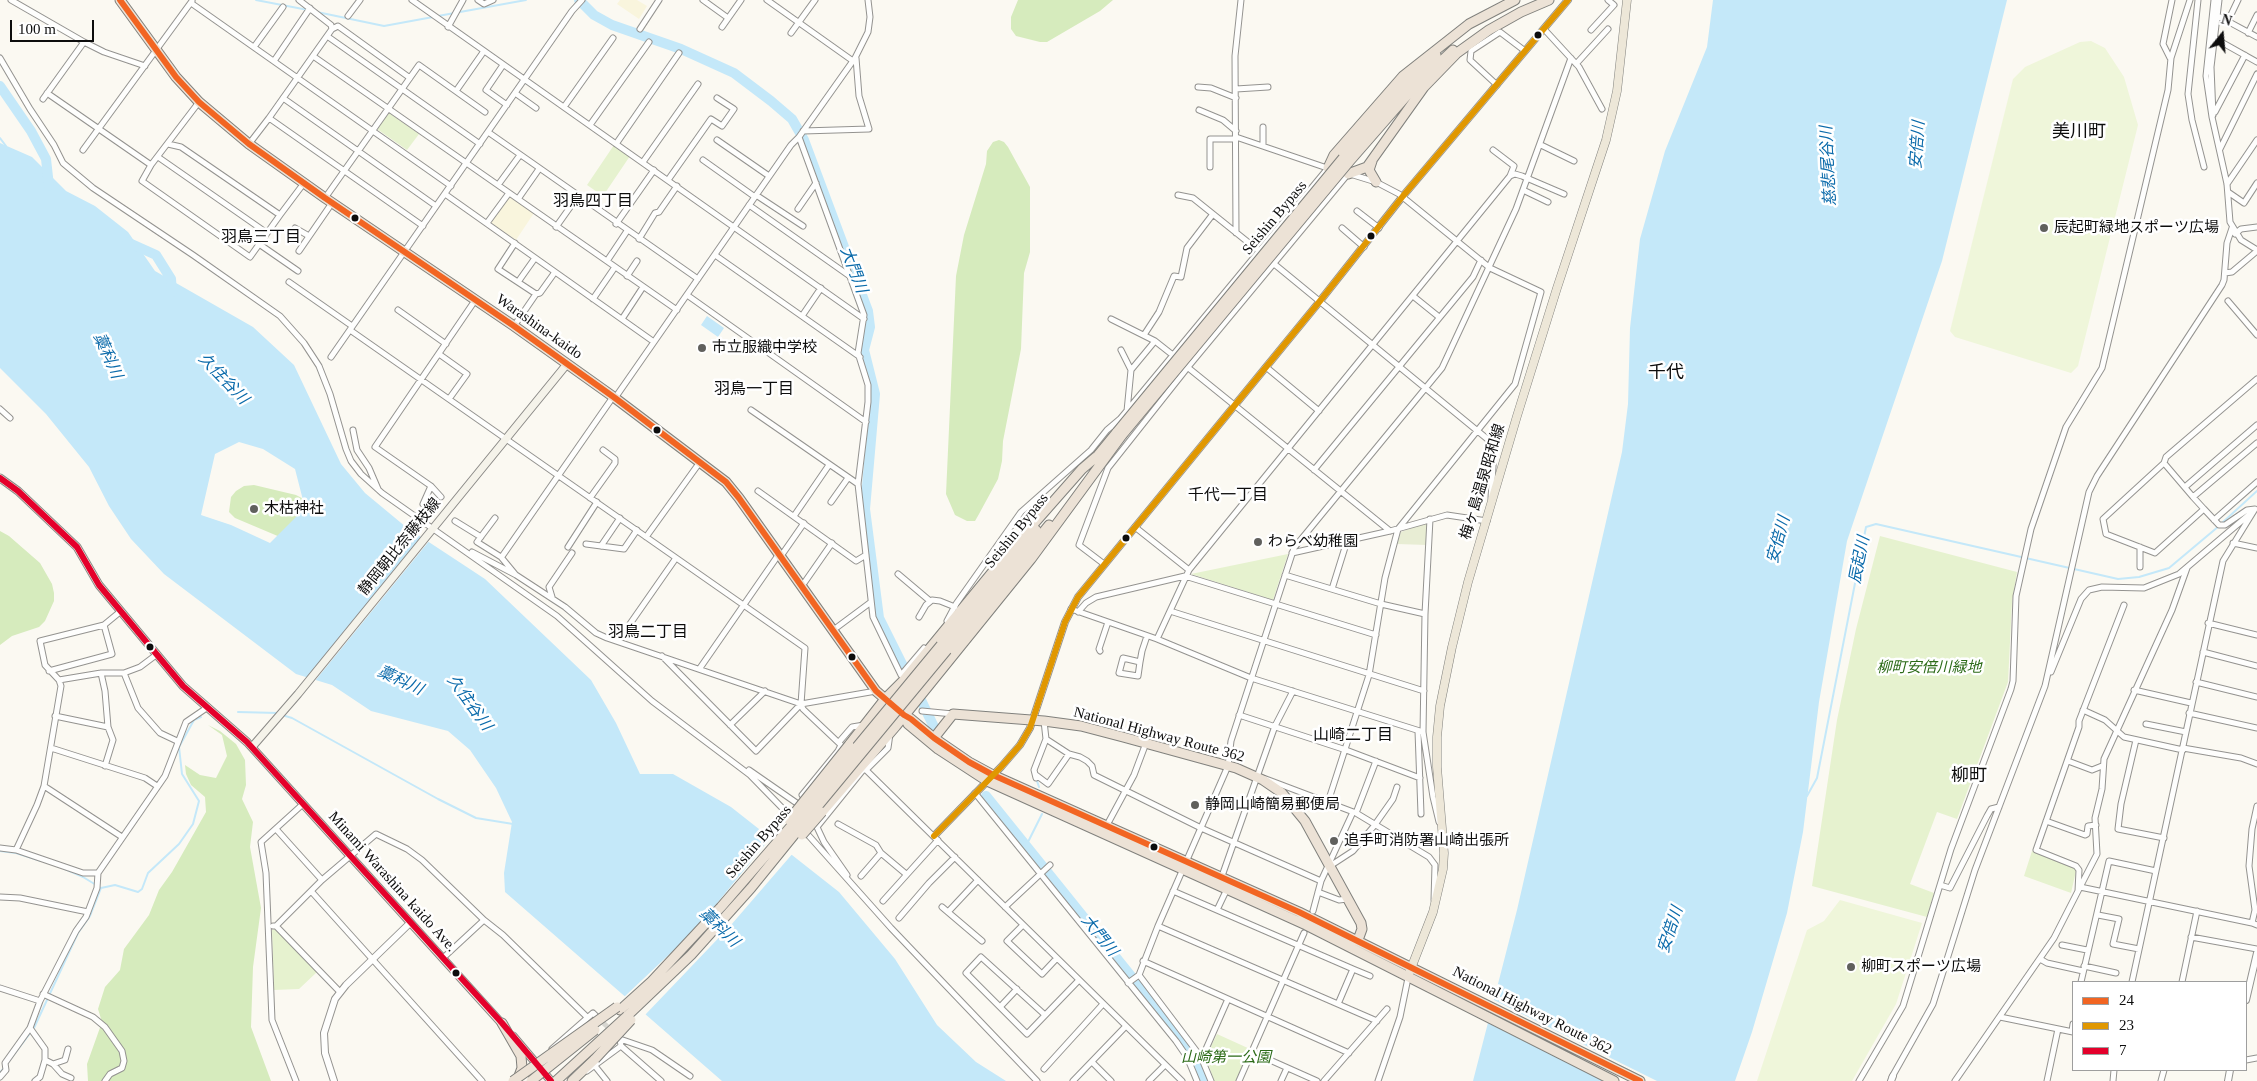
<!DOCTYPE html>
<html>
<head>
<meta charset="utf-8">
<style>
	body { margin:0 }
	#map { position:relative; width:2257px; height:1081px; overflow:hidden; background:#fbf9f2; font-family:"Times New Roman",serif }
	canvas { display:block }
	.legend { position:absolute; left:2072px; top:981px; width:175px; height:90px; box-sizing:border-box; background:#fff; border:1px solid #9e9e9e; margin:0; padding:6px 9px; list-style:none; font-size:15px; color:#0d0d0d }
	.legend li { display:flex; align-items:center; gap:10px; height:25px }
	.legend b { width:25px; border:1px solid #9e9e9e }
	.north { position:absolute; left:2197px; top:10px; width:50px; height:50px; -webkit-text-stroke:4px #fff; paint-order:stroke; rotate:17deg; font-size:14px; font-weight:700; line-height:20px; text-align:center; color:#0d0d0d }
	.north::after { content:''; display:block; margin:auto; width:18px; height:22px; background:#0d0d0d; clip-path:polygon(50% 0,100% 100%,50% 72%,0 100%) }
	.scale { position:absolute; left:10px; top:20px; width:84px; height:22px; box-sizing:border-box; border:2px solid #0d0d0d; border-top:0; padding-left:6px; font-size:15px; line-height:18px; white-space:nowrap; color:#0d0d0d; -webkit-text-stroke:4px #fff; paint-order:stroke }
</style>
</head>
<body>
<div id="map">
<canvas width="2257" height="1081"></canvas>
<ul class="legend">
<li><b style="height:6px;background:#f26522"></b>24</li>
<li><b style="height:6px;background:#e09701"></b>23</li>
<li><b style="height:6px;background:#e4002b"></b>7</li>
</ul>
<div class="north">N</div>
<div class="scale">100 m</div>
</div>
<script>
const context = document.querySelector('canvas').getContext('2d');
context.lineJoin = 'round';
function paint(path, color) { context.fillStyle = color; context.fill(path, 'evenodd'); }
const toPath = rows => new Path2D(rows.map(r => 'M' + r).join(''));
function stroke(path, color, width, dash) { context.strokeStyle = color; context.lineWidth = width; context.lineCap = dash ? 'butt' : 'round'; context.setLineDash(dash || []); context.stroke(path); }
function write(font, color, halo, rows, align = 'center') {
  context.font = font + ' "Times New Roman","Noto Sans JP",serif'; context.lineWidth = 5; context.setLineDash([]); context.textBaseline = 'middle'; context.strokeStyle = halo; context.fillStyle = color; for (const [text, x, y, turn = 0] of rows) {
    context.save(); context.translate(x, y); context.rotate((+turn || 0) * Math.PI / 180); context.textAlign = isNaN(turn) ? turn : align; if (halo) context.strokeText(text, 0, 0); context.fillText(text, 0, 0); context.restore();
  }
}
const farmland = toPath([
	[620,0,637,0,647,6,639,19,617,4],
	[509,196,534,213,516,240,491,223]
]);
const green = toPath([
	[389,113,419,134,407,150,377,129],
	[614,145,630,156,603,196,587,185],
	[1880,536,2017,572,2012,602,2008,682,1957,819,1937,812,1910,884,1934,893,1927,917,1812,886,1837,720,1856,629],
	[1288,554,1273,600,1191,574],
	[2032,851,2075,867,2076,871,2071,893,2024,876],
	[276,929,317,972,299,989,274,990,272,930],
	[1217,1034,1250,1049,1236,1081,1214,1081,1206,1057]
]);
const forest = toPath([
	[1018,0,1113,0,1100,11,1047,42,1040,42,1016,36,1011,29,1011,17],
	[999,140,1004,142,1008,147,1030,187,1030,252,1024,273,1021,349,1003,441,1002,461,998,479,979,514,975,521,967,521,955,515,946,494,956,276,964,235,986,164,987,151,993,142],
	[254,485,296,495,311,503,280,537,235,518,229,512,231,497,236,491,244,486],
	[0,531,9,536,40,563,52,584,54,593,54,601,45,621,39,627,12,636,0,645],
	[208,725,220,731,236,744,245,760,246,785,242,799,253,822,250,847,261,908,253,967,251,1027,271,1081,88,1081,87,1064,102,1022,98,1009,105,987,120,970,124,949,149,915,159,890,172,872,206,812,205,797,191,785,186,774,185,765,200,775,216,778,227,756,222,735]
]);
const cemetery = toPath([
	[1425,523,1428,524,1427,545,1397,544,1401,532]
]);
const pitch = toPath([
	[2091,41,2105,48,2124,77,2138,125,2078,366,2071,373,1955,337,1950,331,2013,79,2025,67,2080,42],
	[1840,900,1922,923,1896,1004,1852,1081,1757,1081,1807,930,1824,921]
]);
const water = toPath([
	[1713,0,2007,0,1942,261,1847,541,1819,702,1803,832,1787,913,1752,1032,1735,1081,1473,1081,1517,910,1622,452,1628,404,1630,328,1640,239,1665,151,1707,47],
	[0,143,32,157,66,191,95,206,128,232,155,271,253,327,294,365,341,464,365,493,406,527,485,579,591,680,616,723,640,774,673,774,731,807,839,892,895,959,937,1025,976,1062,1006,1081,722,1081,505,892,504,873,512,822,496,788,470,750,448,731,371,711,332,685,296,674,164,574,131,539,109,506,89,467,46,414,0,368],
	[239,442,263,449,295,469,305,508,270,543,231,525,201,515,215,454],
	[707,316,724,328,718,337,701,325]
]);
const pier = toPath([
	[424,536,430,540,314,682,306,680],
	[772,836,794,852,731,925,645,1015,624,997,695,930],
	[1492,999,1657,1081,1604,1081,1486,1022]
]);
const stream = toPath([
	[256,0,308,10],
	[317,12,384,26,433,17],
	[438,16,526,0],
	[0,138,6,146],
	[2222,523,2257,491],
	[238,712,278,713],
	[282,715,292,718,438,799,476,818,513,824],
	[1037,781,1039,787],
	[1807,796,1817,778,1866,527,1876,524,2118,579,2139,577,2169,568,2219,526],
	[1026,846,1042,814],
	[0,851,16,853,41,861],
	[65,869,83,877,101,888,115,885,138,892,142,889,148,873,179,844,193,824,199,801,182,774,179,747,194,720,201,717],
	[0,1073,34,1028,78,933,90,916,101,888]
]);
const river = toPath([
	[579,0,594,15,612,25,681,49,734,73,771,101,792,119,804,140,868,311,870,327,864,350,875,394,865,509,879,618,904,668],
	[0,86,31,131,46,159,49,186],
	[127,242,156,255,171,279,172,292],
	[920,698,934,727],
	[986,796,1184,1042,1194,1055,1204,1081]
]);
const minorTunnel = toPath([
	[598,1018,612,1031]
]);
const minor = toPath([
	[11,0,84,42,104,52,145,66],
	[299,0,331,25,332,29,327,36],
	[412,0,864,319],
	[478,0,484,4,493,0],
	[703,0,728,18],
	[767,0,853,61],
	[2198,0,2188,94,2192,120,2204,167],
	[2214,0,2206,76,2212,117,2227,184,2230,222,2241,240,2257,250],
	[191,3,451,186],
	[348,16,360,0],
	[2218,16,2257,37],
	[2228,21,2238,0],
	[448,27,463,0],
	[722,27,741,0],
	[332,29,338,26,410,78],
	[640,29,659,0],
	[1544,29,1579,67,1602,109],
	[1591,30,1614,5,1608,0],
	[791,33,815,0],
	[2248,33,2257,15],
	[2214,38,2257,62],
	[254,47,283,7],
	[313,56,677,310],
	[0,58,30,109,54,145,63,163,93,188,193,255,280,316,304,343,319,366,330,394,346,449,351,461,361,474,382,493,557,616,652,701,750,775,792,818],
	[2170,58,2163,44,2172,0],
	[274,61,310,8],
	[1576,64,1608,29],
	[503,65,486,90,507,105],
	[1497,85,1470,60,1471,51,1500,32,1525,51],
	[1198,87,1211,88,1236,98],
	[1236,89,1268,87],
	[456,91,484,51],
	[47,93,151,165],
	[515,93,536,108],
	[283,98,436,206],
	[43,99,84,42],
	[564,107,613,38],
	[1199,110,1223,120,1236,131],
	[2215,112,2245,55],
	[2213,115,2211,67,2219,0],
	[590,125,649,42],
	[803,131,869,129,859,96,856,58],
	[488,132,698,279],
	[799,137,864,315,858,353,868,385,868,402,858,484,873,617,901,675,924,648],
	[1236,137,1330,169],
	[717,140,769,176],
	[168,144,181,147,280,215,250,257,142,181,151,165,199,102],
	[249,144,269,118],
	[616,144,679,53],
	[1541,145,1574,161],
	[1263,146,1263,127],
	[2220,149,2257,74],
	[83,150,192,1],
	[1493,150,1514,166,1510,176],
	[158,157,267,233],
	[703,160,755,197],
	[643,162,698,84],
	[1210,167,1210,139,1236,139],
	[668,180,711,119,722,126,734,109,717,98],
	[2227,184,2257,140],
	[498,185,520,155],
	[1523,190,1548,202],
	[2228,192,2244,203,2257,183],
	[445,194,654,342],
	[756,195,803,226],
	[1178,195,1193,198,1259,251],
	[325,198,419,65,485,112],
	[518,199,539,169],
	[749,205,851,277],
	[798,209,816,183],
	[1357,211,1379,228],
	[280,215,304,183],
	[487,223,509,193],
	[616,224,654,170],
	[423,226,269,118,327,36,480,144],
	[556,227,578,196],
	[295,228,309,236],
	[1342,228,1364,247],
	[1236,233,1235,56,1241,0],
	[2235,234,2241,229,2257,227],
	[639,239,655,213,659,212,677,186],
	[515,243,498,269,536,294,540,293,555,272],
	[259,244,298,271],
	[299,251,332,203],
	[715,255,860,357],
	[607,261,627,231],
	[1273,263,1491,442,1494,451,1491,498],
	[2225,273,2232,272,2257,251],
	[627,276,637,261],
	[289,282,352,326],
	[518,282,535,258],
	[687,295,866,422],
	[1413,296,1439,317],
	[593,299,615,267],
	[2228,301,2257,335],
	[398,310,446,344],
	[802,316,821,288],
	[622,319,643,287],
	[1111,319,1155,341,1174,356],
	[514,326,536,294],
	[350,330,805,648,801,704,803,709,841,745,838,751,802,795,806,800],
	[1144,335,1159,312,1174,276,1181,277,1187,248,1213,214],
	[1121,350,1131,370,1127,411],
	[439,354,467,374,449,399],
	[331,357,572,11,582,0],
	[1186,366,1390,531],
	[1266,367,1319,411],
	[1131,370,1155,341],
	[2257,379,2166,457,2164,463,2103,519,2106,534,2155,553,2204,509,2193,497,2257,443],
	[615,398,791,145,799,137,855,58,868,32,870,17,868,0],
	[0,409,10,418],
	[751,410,858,484],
	[353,430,357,450,369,468,378,489],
	[2164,463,2193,497],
	[1314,470,1473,277,1481,260],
	[2185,487,2257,425],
	[758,491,856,561,866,555],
	[441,497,431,486,375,447,476,299],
	[590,498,615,463,615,459,603,450],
	[831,502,848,478],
	[423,504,431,486],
	[794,516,829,465],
	[495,518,477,542,501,557],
	[1430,519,1425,614,1423,732,1433,797,1439,822],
	[2214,520,2257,482],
	[455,521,481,537],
	[1135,527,1189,570],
	[646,537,700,462],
	[2233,543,2257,548],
	[586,544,624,549,637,530],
	[601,546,620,518],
	[568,547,597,502],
	[472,552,516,575,565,607,596,633,607,638,801,704,876,691],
	[1292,553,1390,531,1447,515,1487,521],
	[781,556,804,523],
	[1104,564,1079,545,1108,468,1188,367,1348,174],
	[2140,567,2140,547],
	[515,574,501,557,503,555,613,397],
	[898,574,930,601],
	[1285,575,1381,604,1425,614],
	[802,586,832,543],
	[1332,589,1347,541],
	[552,597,549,587,572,553],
	[2124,605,2079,721,2079,727,2036,850,2076,866,2079,870,2078,891,2097,854,2095,818,2102,789,2104,759,2172,610,2187,568],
	[1071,609,1157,639,1251,678,1423,732],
	[121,611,104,625,40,641,45,665,59,680,61,686,44,786,122,837],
	[1170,611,1424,691],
	[1078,612,1086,603,1096,597,1185,576,1376,635],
	[919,617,926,605,932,600,940,601,955,607],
	[947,621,956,604,1021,512,1091,450,1107,430,1120,419,1328,168],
	[2208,623,2257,635],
	[832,631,871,602],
	[1157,639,1189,570,1510,176,1515,174,1522,176,1564,194],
	[618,641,676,558],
	[1100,651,1099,649,1108,622],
	[2203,652,2257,666],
	[662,656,756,751,801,704],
	[1140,662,1123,658,1119,673,1138,676,1140,662,1142,651,1147,636],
	[700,668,779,554],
	[49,671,112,654,104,625],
	[2051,672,2081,599,2089,590,2102,587,2144,588,2179,574,2251,513],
	[101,673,105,691,108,727,113,740,105,766],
	[124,673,138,708,160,733,177,741],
	[59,680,101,673,124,673,140,667,156,655],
	[2196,682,2257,697],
	[2134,690,2191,703],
	[2083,710,2105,720,2124,737,2183,750],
	[922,711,953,714],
	[2189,713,2257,728],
	[1239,715,1346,750,1420,778],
	[55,716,108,727],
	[2146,724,2186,732],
	[730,725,765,691],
	[1418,731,1421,814],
	[1046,739,1069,754],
	[2136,740,2121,804,2118,829,2164,838],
	[839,742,852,727,864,725],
	[51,748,145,778,157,786],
	[2183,748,2241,758,2257,764],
	[2068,761,2092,770,2102,766],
	[749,770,798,804],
	[866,770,1182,1081],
	[1036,775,1048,784,1069,754,1080,757,1087,761,1092,766,1094,775,1201,828,1321,881],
	[1036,778,1034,770,1046,739,1044,721],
	[1266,779,1356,813,1429,857,1435,865,1434,900],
	[975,793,1176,1041,1187,1057,1197,1081],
	[1328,802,1369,675,1385,578,1398,529,1515,384,1541,292,1490,268,1399,194,1376,182,1350,174],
	[2257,806,2252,829,2249,866,2255,910,2252,923,2257,925],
	[1356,813,1376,761],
	[2046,821,2085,835,2087,834,2088,826,2096,825],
	[838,824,876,845,881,853,906,874],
	[816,825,824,842,847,875],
	[1107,825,1134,775,1146,743],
	[817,827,863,770,866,770,888,748,890,734],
	[276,829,322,880],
	[809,836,891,928,1037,1081],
	[0,848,16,850,83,873,98,873],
	[16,850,37,805,44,786],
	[1330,866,1353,851,1374,826,1393,799,1397,787],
	[861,876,881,853],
	[1222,876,1275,726,1293,691],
	[1940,885,1950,888,1987,816,1991,809,1999,807],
	[2080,887,2252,923],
	[311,891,482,1081],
	[1173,891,1353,969,1338,1004],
	[1318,892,1339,900,1347,899],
	[0,897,20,898,88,912],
	[883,901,938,840],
	[942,907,982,941],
	[1005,907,1050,865],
	[1217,910,1227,889],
	[1313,911,1321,881,1353,812],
	[948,912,978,880],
	[2098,915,2119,919,2113,944,2139,949],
	[899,918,929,883,955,857],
	[1023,925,1007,941,1042,974,1057,958],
	[273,926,276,926,340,992],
	[276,926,322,880,376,834,407,849,422,860,484,920],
	[1158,926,1377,1021],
	[2191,937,2257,949],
	[2062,945,2087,950],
	[443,958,484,920,503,935,587,1017],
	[2040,959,2047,963,2083,971],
	[1143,961,1349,1053],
	[2084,966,2116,973],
	[1353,969,1370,976],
	[1139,975,1201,1057,1211,1081],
	[2081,982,2109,861,2156,871],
	[2132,982,2223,561,2255,509,2247,510,2225,525,2219,525,2204,509],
	[2182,982,2197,911],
	[1128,983,1139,975,1158,926,1228,766,1231,741,1294,548,1442,368,1516,209,1571,58],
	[0,988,40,1001],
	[43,994,93,1017,105,1027,122,1051,124,1061,122,1068,110,1074,105,1081],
	[1000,1007,1017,989],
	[1045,1015,981,957,966,973,1027,1034,1079,980],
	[2000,1017,2073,1032],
	[30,1028,45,1049,45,1060,40,1077,35,1081],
	[2072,1031,2073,1024],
	[552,1049,593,1013,598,1018],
	[1252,1052,1317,1081],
	[1202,1058,1228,999],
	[45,1060,53,1064,62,1074,71,1078],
	[2246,1060,2257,1058],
	[1092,1062,1111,1081],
	[53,1064,65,1060,68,1049],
	[595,1066,607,1081],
	[1044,1069,1103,1004],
	[587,1071,621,1046],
	[0,1077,6,1070,5,1063,30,1028,40,1001,76,931,86,917,97,888,98,873,165,776,186,722,208,707],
	[1892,1077,1933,1004,1975,870,2045,686,2089,492,2097,476,2222,285,2224,280,2227,243,2232,228],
	[296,1081,272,1020,266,873,261,842,303,804],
	[661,1081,621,1046,620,1039,652,1050,690,1076],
	[1073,1081,1126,1026],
	[1149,1081,1165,1065],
	[1239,1081,1304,933],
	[1281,1081,1287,1068],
	[1324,1081,1387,1009],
	[1378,1081,1400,1017,1408,978],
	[1859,1081,1903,1006,1951,849,2011,689,2013,681,2016,596,2031,529,2066,427,2102,368,2168,90,2171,58,2190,0],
	[1955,1081,2054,938,2078,891],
	[2047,1081,2058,1029],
	[2113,1081,2114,1070],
	[2161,1081,2164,1070]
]);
const tertiary = toPath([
	[934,836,1001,767,1020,745,1030,728,1065,622,1078,597,1320,301,1403,196,1568,0],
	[2246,1000,2257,953],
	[334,1081,325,1053,324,1033,335,999,346,985,410,923],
	[1891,1081,1893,1076],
	[2228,1081,2230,1070]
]);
const secondary = toPath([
	[0,478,18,491,77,547,99,585,183,686,247,742,504,1026],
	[252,747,298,694,567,364],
	[513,1036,551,1081]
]);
const primary = toPath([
	[1410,971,1433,912,1443,869,1444,853,1437,767,1437,737,1440,706,1452,647,1468,582,1517,416,1557,288,1606,140,1617,91,1627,0]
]);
const trunk = toPath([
	[120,0,176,77,199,102,249,144,325,198,514,326,615,398,726,482,739,498,876,691,904,715,911,719,934,738,969,762,993,775,1299,912,1640,1081],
	[1343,158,1404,86,1436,55],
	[1372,161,1369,170,1376,182],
	[1348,163,1417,84,1453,50],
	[1328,168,1334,155,1403,76,1469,24,1515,0],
	[1348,174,1367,167,1424,87,1457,53,1489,30,1521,12,1549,0],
	[1094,460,1117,432],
	[941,645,1036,530],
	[947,650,1049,525],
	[904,716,908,724,938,749,987,781,1306,925,1614,1081],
	[934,738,953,714,1044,721,1081,726,1123,737,1236,768,1263,780,1282,793,1305,821,1361,923,1362,929,1358,940],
	[849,745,885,699,902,682,1008,553,1082,469,1096,457],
	[822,812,896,726,1031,559,1122,435],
	[620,1010,652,981,721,907,793,824],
	[627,1016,691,955,751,888,798,830],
	[502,1023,521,1056,522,1068,519,1076],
	[572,1081,595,1059]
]);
const trunkBridge = toPath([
	[1117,432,1343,158],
	[1122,435,1348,163],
	[789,820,849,745],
	[793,824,941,645],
	[798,830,947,650],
	[802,835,822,812],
	[595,1059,631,1020],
	[513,1081,617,1007],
	[531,1081,595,1030],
	[556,1081,627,1016]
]);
const bus1 = toPath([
	[120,0,176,77,199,102,249,144,325,198,514,326,615,398,726,482,739,498,876,691,904,715,911,719,934,738,969,762,993,775,1299,912,1640,1081]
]);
const bus2 = toPath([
	[934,836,1001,767,1020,745,1030,728,1065,622,1078,597,1320,301,1403,196,1568,0]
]);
const bus3 = toPath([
	[0,478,18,491,77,547,99,585,183,686,247,742,502,1023,551,1081]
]);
const markers = [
	[1538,35,4.5,"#0d0d0d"],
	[355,218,4.5,"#0d0d0d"],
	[2044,228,5,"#60605d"],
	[1371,236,4.5,"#0d0d0d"],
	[702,348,5,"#60605d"],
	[657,430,4.5,"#0d0d0d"],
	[254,509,5,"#60605d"],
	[1126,538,4.5,"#0d0d0d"],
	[1258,542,5,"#60605d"],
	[150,647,4.5,"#0d0d0d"],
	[852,657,4.5,"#0d0d0d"],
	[1195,805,5,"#60605d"],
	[1334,841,5,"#60605d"],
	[1154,847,4.5,"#0d0d0d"],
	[1851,967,5,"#60605d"],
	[456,973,4.5,"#0d0d0d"]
];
const streetNames = [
	["Seishin Bypass",1275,218,-50],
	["Warashina-kaido",539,327,35],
	["梅ヶ島温泉昭和線",1483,482,-73],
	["Seishin Bypass",1017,531,-51],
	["静岡朝比奈藤枝線",400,547,-51],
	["National Highway Route 362",1159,735,15],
	["Seishin Bypass",759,842,-49],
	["Minami Warashina kaido Ave.",392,882,48],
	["National Highway Route 362",1532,1011,27]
];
const poiNames = [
	["辰起町緑地スポーツ広場",2054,228],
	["市立服織中学校",712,348],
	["木枯神社",264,509],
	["わらべ幼稚園",1268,542],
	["静岡山崎簡易郵便局",1205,805],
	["追手町消防署山崎出張所",1344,841],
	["柳町スポーツ広場",1861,967]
];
const parkNames = [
	["柳町安倍川緑地",1929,668],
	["山崎第一公園",1226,1058]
];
const waterNames = [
	["安倍川",1918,145,-86],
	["慈悲尾谷川",1829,166,-93],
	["大門川",853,270,69],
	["藁科川",107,356,66],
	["久住谷川",223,379,46],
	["安倍川",1779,540,-75],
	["辰起川",1860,560,-79],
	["藁科川",400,681,25],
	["久住谷川",469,703,54],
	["藁科川",719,928,44],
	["安倍川",1671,930,-72],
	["大門川",1099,936,51]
];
const neighbourhoodNames = [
	["羽鳥四丁目",593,202],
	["羽鳥三丁目",261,238],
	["羽鳥一丁目",754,390],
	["千代一丁目",1228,496],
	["羽鳥二丁目",648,633],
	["山崎二丁目",1353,736]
];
const quarterNames = [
	["美川町",2079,132],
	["千代",1666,373],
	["柳町",1969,776]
];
paint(farmland, '#f9f5dd');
paint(green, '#e6f2cf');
paint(forest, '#d6ebbd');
paint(cemetery, '#e8edd4');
paint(pitch, '#eff6da');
paint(water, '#c4e8f9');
paint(pier, '#fbf9f2');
stroke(stream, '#c4e8f9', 2);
stroke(river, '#c4e8f9', 10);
stroke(minorTunnel, '#d7d6d0', 5, [5, 2.5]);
stroke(minor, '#949390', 7);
stroke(tertiary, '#949390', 8);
stroke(secondary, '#8b8a87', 9);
stroke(primary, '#81817d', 9);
stroke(trunk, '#81817d', 11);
stroke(minor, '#fefefd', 5);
stroke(tertiary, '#fefefd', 6);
stroke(secondary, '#f5f3ea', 7);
stroke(primary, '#ede7d8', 8);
stroke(trunk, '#ece2d6', 9);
stroke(trunkBridge, '#81817d', 11, []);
stroke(trunkBridge, '#ece2d6', 9);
stroke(bus1, '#f26522', 6);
stroke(bus2, '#e09701', 6);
stroke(bus3, '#e4002b', 6);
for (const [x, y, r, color] of markers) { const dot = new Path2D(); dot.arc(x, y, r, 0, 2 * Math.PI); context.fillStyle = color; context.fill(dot); stroke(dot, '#fff', 2); }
write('15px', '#0d0d0d', '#fff', streetNames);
write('15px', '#0d0d0d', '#fff', poiNames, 'left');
write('italic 15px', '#2c6b18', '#fff', parkNames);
write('italic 16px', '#0b6bab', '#fff', waterNames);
write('16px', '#0d0d0d', '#fff', neighbourhoodNames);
write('18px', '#0d0d0d', '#fff', quarterNames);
</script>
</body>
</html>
